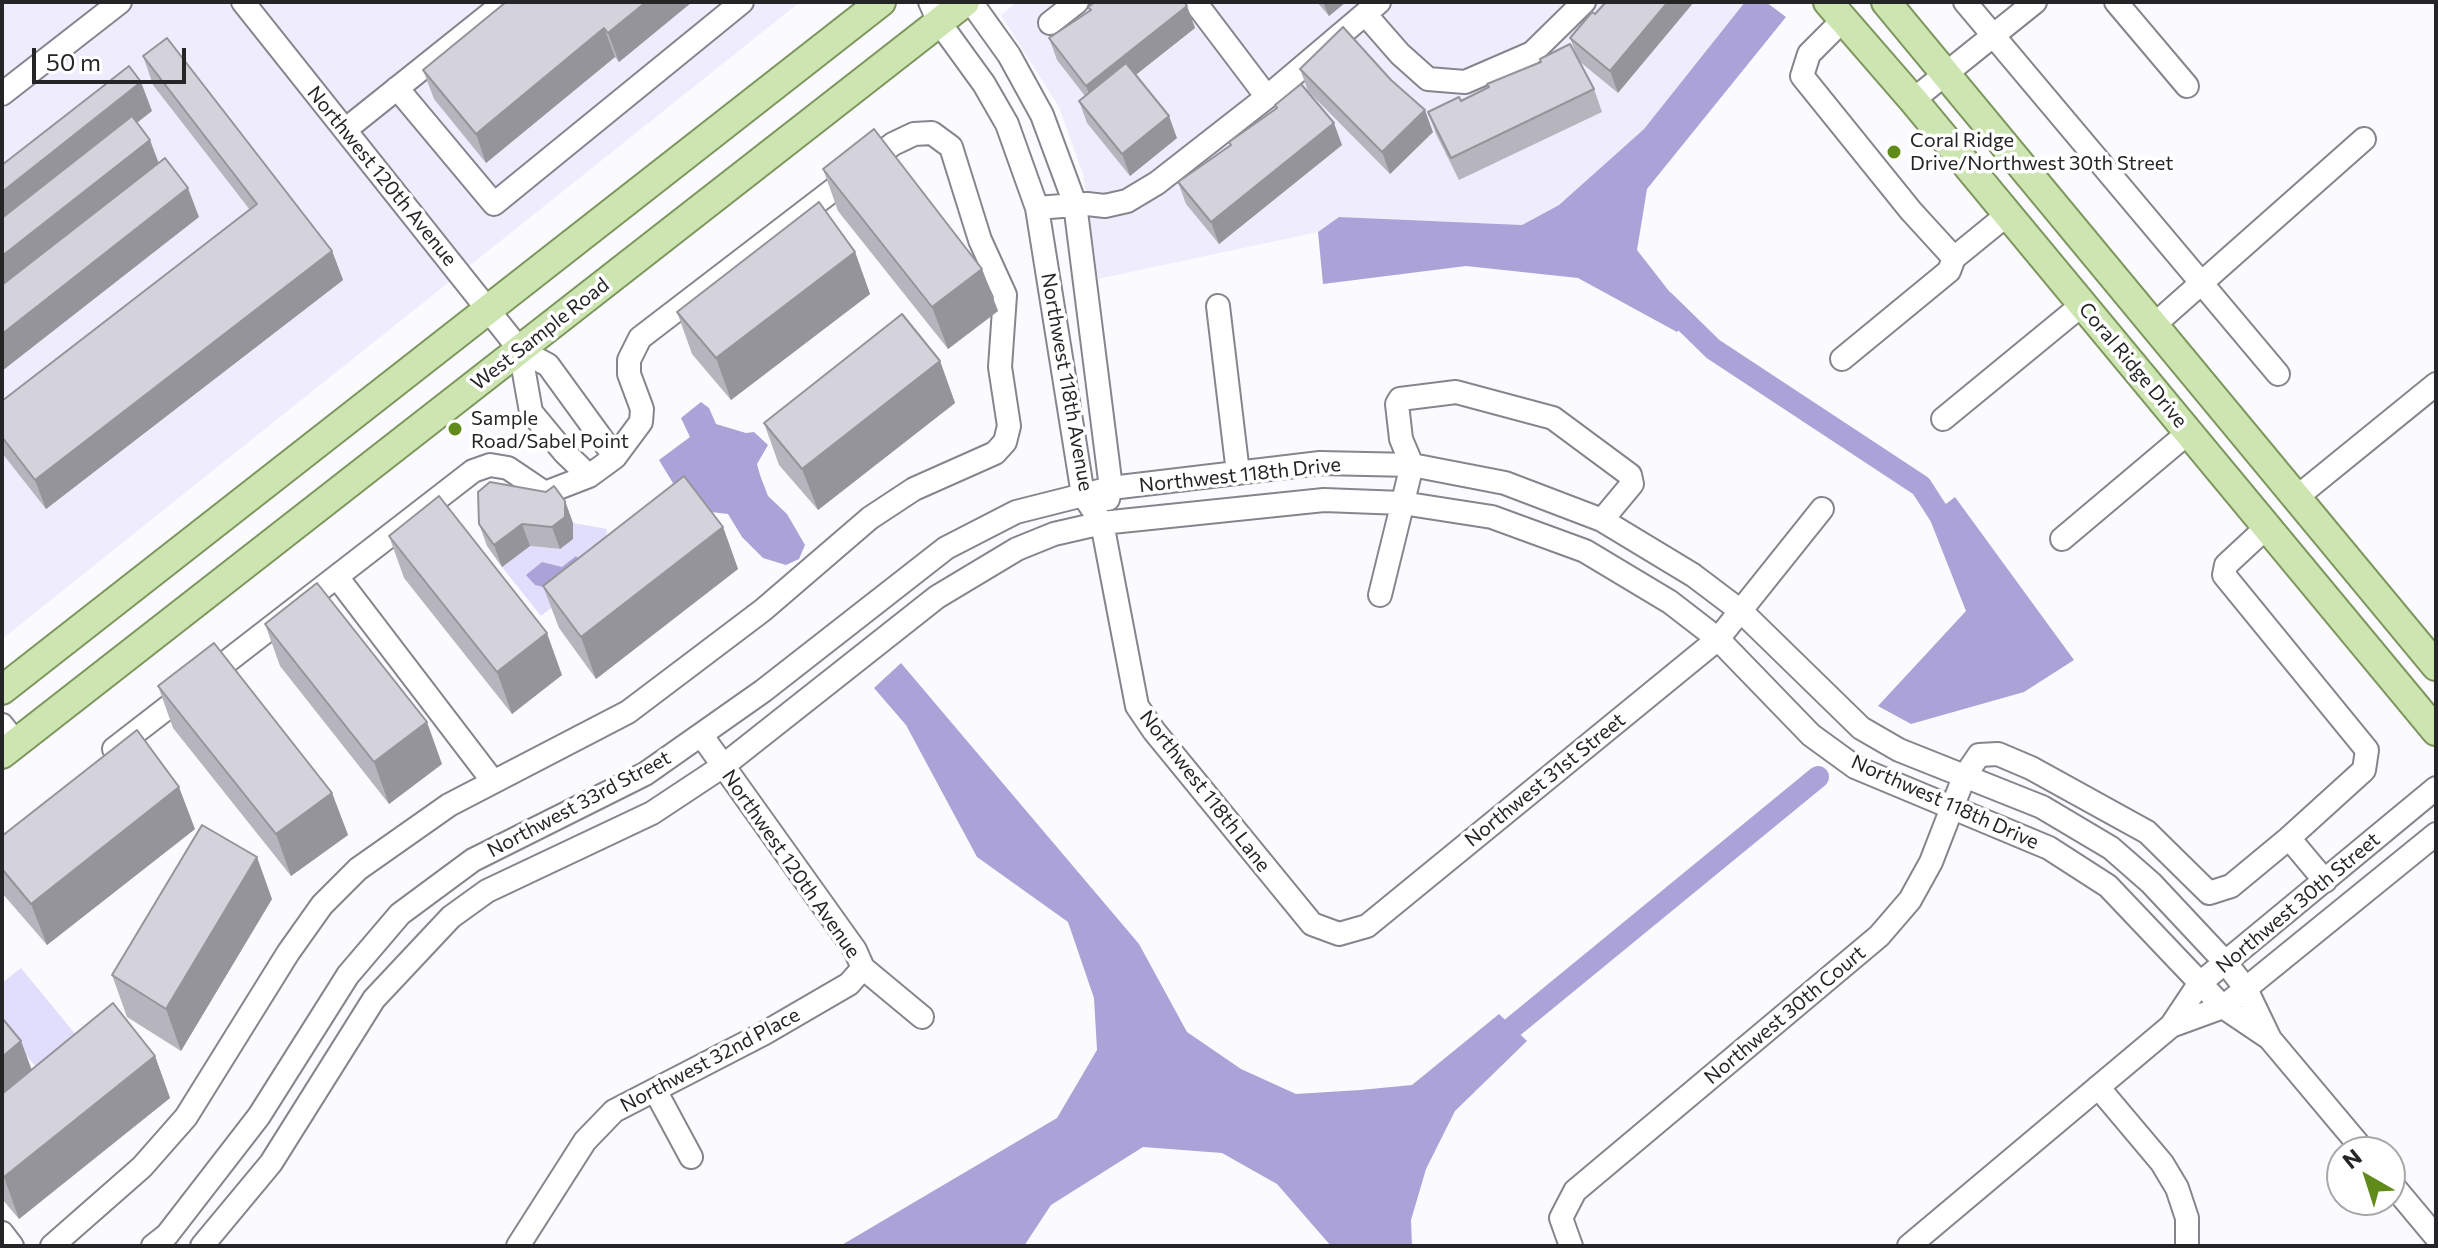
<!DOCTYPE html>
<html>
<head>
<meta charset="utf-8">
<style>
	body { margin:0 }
	#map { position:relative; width:2438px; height:1248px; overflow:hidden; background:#fbfafe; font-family:Commissioner,sans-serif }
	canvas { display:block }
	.frame { position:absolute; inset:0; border:4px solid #252427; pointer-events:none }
	.north { position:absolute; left:2326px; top:1136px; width:80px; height:80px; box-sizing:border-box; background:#fff; border:2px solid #a8a7a9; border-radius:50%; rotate:321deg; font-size:22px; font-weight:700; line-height:32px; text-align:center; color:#252427 }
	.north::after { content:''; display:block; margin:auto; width:28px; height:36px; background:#608b1a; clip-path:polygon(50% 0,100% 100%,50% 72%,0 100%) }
	.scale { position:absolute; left:32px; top:48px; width:154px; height:36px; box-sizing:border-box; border:4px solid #252427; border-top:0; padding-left:10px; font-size:24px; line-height:28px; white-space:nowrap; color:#252427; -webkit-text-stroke:6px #fff; paint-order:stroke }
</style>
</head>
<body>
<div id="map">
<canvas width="2438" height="1248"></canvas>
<div class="frame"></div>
<div class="north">N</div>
<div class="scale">50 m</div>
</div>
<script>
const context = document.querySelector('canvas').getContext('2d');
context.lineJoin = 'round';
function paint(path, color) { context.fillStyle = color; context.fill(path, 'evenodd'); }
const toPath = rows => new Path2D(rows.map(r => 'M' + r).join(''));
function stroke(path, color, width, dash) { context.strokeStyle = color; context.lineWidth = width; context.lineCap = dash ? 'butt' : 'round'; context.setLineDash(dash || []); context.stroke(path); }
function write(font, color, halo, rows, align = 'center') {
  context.font = font + ' Commissioner,sans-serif'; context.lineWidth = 7; context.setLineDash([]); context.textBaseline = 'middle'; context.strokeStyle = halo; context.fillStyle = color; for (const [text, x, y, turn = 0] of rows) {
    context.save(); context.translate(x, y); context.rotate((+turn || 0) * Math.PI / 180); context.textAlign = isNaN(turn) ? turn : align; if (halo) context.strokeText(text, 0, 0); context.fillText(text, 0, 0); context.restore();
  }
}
const built = toPath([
	[2,2,800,2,2,639],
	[1017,2,1745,2,1644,129,1559,205,1522,225,1339,217,1318,232,1098,279,1083,174,1059,107,1001,15]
]);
const green = toPath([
	[573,523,607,529,604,566,541,616,502,567,530,546,560,549,573,539],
	[21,968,90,1052,50,1084,2,1026,2,983]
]);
const water = toPath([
	[1745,2,1766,2,1786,17,1647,189,1637,250,1690,318,1677,332,1578,278,1466,266,1323,284,1318,232,1339,217,1522,225,1559,205,1644,129],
	[701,402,709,408,716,424,746,433,754,432,768,445,757,464,760,475,768,496,787,514,805,545,799,559,786,565,763,558,742,537,728,514,702,511,679,493,659,460,690,437,681,418],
	[1955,497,2074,660,2024,692,1911,724,1878,706,1966,611,1929,517],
	[576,556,588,570,562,591,535,585,526,575,542,562,562,567],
	[901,663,1139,944,1187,1032,1241,1069,1296,1094,1360,1090,1412,1085,1499,1014,1527,1041,1455,1111,1426,1169,1411,1220,1412,1246,1331,1246,1277,1184,1222,1153,1143,1147,1051,1205,1024,1246,840,1246,1057,1118,1097,1050,1094,998,1068,922,977,857,906,725,874,688]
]);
const canal = toPath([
	[1665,302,1713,349,1921,486,1952,534],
	[1513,1027,1818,777]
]);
const minor = toPath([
	[243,2,520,350,548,365,615,457],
	[930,2,939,22,984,84,1007,124,1037,208,1083,495,1102,523,1137,706,1154,731,1312,924,1339,934,1367,926,1718,639,1822,509],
	[971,2,1009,55,1042,115,1075,204,1111,488,1108,499],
	[1195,2,1267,97],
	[1965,2,2278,374],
	[2116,2,2187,86],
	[1365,14,1400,54,1428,79,1465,82,1532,53,1584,2],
	[1843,20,1809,54,1802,76,1911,211,1954,258,2008,214],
	[1050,23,1077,2],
	[397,88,494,204,742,2],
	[2,94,120,2],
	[1913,100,2035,2],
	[345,130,505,2],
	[1037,208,1087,204,1105,206,1127,201,1157,183,1267,97,1379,2],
	[1218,306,1238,473],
	[2154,325,2364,139],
	[520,350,531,412,564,452,589,476],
	[1842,359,1949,271,1954,258],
	[1943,419,2083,304],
	[2297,497,2436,384],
	[2268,526,2226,565,2224,575,2367,750,2364,770,2289,838,2325,881],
	[2062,539,2189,432],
	[337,577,492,780],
	[1380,595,1412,465,1401,439,1397,404,1400,399,1456,392,1553,418,1630,475,1632,484,1602,520],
	[2,725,16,743],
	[702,736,855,950,863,968,922,1017],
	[2171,1026,2223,1007,2436,834],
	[2098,1087,2162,1163,2177,1188,2187,1218,2187,1246],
	[656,1092,691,1157],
	[2390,1182,2436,1237],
	[2,1233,12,1246],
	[52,1246,142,1167,186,1117,288,953,322,905,358,869,449,805,628,712,763,610,870,518,914,489,995,453,1005,442,1009,426,1000,367,1005,295,980,240,951,147,932,133,914,134,893,144,640,338,629,360,629,374,642,409,641,422,615,457,589,476,545,493,508,468,490,465,473,471,114,749],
	[153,1246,167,1235,259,1116,348,975,400,914,473,860,645,774,763,691,946,548,1016,512,1111,488,1320,463,1412,465,1505,483,1602,520,1693,575,1742,612,1861,728,1899,750,2042,807,2111,848,2151,883,2226,963,2246,989,2270,1039,2365,1152],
	[202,1246,271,1163,374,999,451,917,487,891,652,813,723,766,937,597,1017,549,1054,534,1102,523,1324,500,1402,503,1492,517,1585,551,1670,602,1718,639,1811,735,1855,767,2049,848,2108,886,2223,1007,2269,1038],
	[518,1246,585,1141,614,1111,763,1034,849,984,863,968],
	[1571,1246,1561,1218,1575,1191,1879,936,1910,900,1931,862,1964,777,1979,755,1998,754,2031,768,2147,832,2209,893,2231,886,2289,838],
	[1909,1246,2171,1026,2199,984,2436,788]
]);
const major = toPath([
	[1828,2,1913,100,2436,731],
	[1886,2,2436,666],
	[2,690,881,2],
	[2,754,965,2]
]);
const wall = toPath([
	[692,2,619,62,615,57,486,163,434,99,423,70],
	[1317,2,1346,2,1329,16],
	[1187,6,1195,28,1135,75,1177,138,1130,176,1087,123,1079,101,1085,96,1057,60,1049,38,1089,11,1088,7],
	[1595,14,1618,93,1579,61,1594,89,1602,112,1459,180,1436,134,1428,112,1577,57,1570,38],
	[143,56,332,251,343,280,46,509,2,453,2,401,250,210,153,85],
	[1300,69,1433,132,1390,174,1308,91],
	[1275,105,1342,145,1219,244,1186,204,1178,182,1230,145,1229,142,1276,109],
	[823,169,982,269,998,311,948,349,838,211],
	[855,252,870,294,731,400,692,354,677,312],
	[940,361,955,403,818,510,779,465,764,423],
	[546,492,565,501,573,523,573,539,560,549,530,546,502,567,487,546,479,524],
	[723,527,738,569,596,679,559,628,543,586],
	[389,536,562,675,512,714,404,578],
	[265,624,442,764,389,804,280,666],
	[158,686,332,793,348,835,291,876,173,728],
	[195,829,47,945,2,893,2,836],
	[272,899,181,1051,127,1017,112,975],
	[2,1018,21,1041,32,1070,155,1056,170,1098,19,1219,2,1199]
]);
const shadedWall = toPath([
	[646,2,692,2,619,62,608,33],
	[1323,2,1346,2,1329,16],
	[1668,2,1694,2,1618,93,1610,71],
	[1187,6,1195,28,1094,108,1086,86],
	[604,28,615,57,486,163,476,134],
	[141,82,152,111,2,229,2,192],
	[1425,110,1433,132,1390,174,1382,152],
	[1169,116,1177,138,1130,176,1122,154],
	[1334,123,1342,145,1219,244,1211,222],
	[150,140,161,169,2,294,2,256],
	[188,188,199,217,2,371,2,334],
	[332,251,343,280,46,509,35,480],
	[855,252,870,294,731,400,716,358],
	[982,269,998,311,948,349,932,307],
	[940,361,955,403,818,510,802,469],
	[565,501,573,523,573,539,560,549,552,527],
	[522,524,530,546,502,567,494,545],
	[723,527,738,569,596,679,581,637],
	[547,633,562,675,512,714,497,672],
	[427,722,442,764,389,804,374,762],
	[179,787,195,829,47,945,31,904],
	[332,793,348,835,291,876,276,834],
	[257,857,272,899,181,1051,166,1009],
	[21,1041,36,1083,2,1112,2,1057],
	[155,1056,170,1098,19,1219,4,1177]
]);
const building = toPath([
	[506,2,646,2,608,33,604,28,476,134,423,70,506,2],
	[1095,2,1184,2,1187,6,1086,86,1049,38,1091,10,1088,7,1095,2],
	[1606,2,1668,2,1610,71,1570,38,1592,12,1595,14,1606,2],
	[1343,27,1391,80,1425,110,1382,152,1300,69,1343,27],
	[167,38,332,251,35,480,2,437,2,401,257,204,143,56,167,38],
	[1570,44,1594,89,1451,158,1428,112,1459,97,1461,101,1489,87,1487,84,1541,62,1540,59,1570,44],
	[1126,63,1169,116,1122,154,1079,101,1126,63],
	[129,66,141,82,2,192,2,165,129,66],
	[1301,84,1334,123,1211,222,1178,182,1231,145,1229,142,1277,108,1275,105,1301,84],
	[132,116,150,140,2,256,2,218,132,116],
	[874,129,982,269,932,307,823,169,874,129],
	[165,158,188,188,2,334,2,285,165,158],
	[819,202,855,252,716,358,677,312,819,202],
	[902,314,940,361,802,469,764,423,902,314],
	[684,476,723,527,581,637,543,586,684,476],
	[490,482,546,492,554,486,565,501,565,517,552,527,522,524,494,545,479,524,478,492,490,482],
	[439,496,547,633,497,672,389,536,439,496],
	[317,583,427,722,374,762,265,624,317,583],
	[214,643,332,793,276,834,158,686,214,643],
	[137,730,179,787,31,904,2,869,2,836,137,730],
	[202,825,257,857,166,1009,112,975,202,825],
	[113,1003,155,1056,4,1177,2,1175,2,1094,113,1003],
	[2,1018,21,1041,2,1057,2,1018]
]);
const markers = [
	[1894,152,8,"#608b1a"],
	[455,429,8,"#608b1a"]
];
const poiNames = [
	["Coral Ridge",1910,140],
	["Drive/Northwest 30th Street",1910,163],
	["Sample",471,418],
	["Road/Sabel Point",471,441]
];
const streetNames = [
	["Northwest 120th Avenue",382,176,51],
	["West Sample Road",540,334,-38],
	["Coral Ridge Drive",2133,365,50],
	["Northwest 118th Avenue",1067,382,80],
	["Northwest 118th Drive",1240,475,-6],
	["Northwest 31st Street",1545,780,-39],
	["Northwest 118th Lane",1205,791,52],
	["Northwest 118th Drive",1945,802,24],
	["Northwest 33rd Street",579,804,-28],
	["Northwest 120th Avenue",791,864,55],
	["Northwest 30th Street",2298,903,-40],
	["Northwest 30th Court",1785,1015,-40],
	["Northwest 32nd Place",710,1060,-28]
];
paint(built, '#efedfd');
paint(green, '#e1ddfd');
paint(water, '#aba3d7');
stroke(canal, '#aba3d7', 22);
stroke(minor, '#86858d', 26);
stroke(major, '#7c965e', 32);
stroke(minor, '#fff', 22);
stroke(major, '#cde5b0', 28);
paint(wall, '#b6b5bd');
paint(shadedWall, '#94949a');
paint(building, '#d4d3dc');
stroke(building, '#94949a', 2);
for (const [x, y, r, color] of markers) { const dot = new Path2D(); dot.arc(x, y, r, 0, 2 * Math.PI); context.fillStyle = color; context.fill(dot); stroke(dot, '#fff', 3); }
write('20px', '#252427', '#fff', poiNames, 'left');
write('20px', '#252427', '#fff', streetNames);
</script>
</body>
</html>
